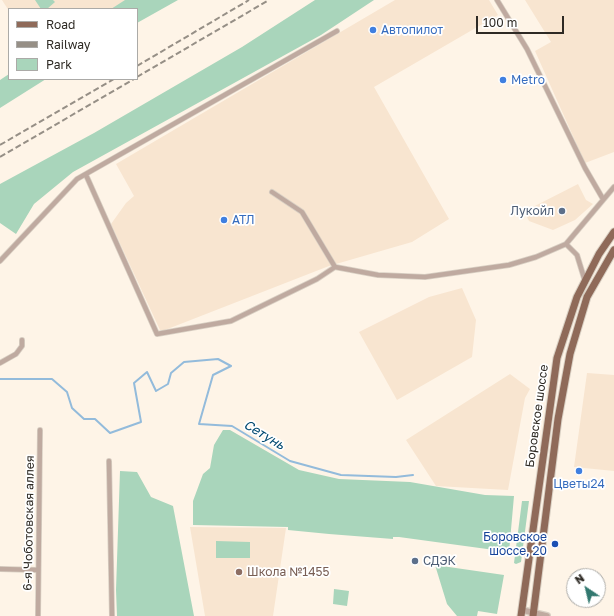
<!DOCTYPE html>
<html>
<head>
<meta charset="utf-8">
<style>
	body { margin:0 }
	#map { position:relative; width:614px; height:616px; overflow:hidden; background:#fef4e7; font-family:"Golos Text",sans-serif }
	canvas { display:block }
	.legend { position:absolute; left:8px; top:8px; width:130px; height:72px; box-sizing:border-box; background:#fff; border:1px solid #abaaa7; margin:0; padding:5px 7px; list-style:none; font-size:12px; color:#2e2a24 }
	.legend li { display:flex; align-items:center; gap:8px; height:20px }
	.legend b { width:20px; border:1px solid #abaaa7 }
	.north { position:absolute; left:566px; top:568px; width:40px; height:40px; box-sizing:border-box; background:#fff; border:1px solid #abaaa7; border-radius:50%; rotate:325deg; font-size:11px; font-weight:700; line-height:16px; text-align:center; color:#2e2a24 }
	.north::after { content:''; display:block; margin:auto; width:14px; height:18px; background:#32786f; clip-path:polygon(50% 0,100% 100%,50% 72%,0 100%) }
	.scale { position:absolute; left:476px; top:16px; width:88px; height:18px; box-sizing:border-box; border:2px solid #2e2a24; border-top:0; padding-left:5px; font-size:12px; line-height:14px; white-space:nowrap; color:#2e2a24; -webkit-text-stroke:3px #fff; paint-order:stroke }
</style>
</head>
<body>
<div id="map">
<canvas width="614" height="616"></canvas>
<ul class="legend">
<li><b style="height:5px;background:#8f6a59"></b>Road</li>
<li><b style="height:5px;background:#968f86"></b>Railway</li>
<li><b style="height:11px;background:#a9d5bb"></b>Park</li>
</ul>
<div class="north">N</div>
<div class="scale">100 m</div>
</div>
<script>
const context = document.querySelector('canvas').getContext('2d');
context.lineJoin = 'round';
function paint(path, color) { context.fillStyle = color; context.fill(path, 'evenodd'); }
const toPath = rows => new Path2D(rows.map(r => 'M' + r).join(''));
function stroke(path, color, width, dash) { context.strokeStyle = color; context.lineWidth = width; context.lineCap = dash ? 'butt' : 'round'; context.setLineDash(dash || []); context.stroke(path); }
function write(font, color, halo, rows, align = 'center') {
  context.font = font + ' "Golos Text",sans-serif'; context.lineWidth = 3.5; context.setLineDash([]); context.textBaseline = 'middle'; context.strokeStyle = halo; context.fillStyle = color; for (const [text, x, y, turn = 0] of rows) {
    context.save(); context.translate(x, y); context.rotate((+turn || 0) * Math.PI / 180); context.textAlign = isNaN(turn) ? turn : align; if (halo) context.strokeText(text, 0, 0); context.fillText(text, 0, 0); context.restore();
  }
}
const built = toPath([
	[2,0,126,0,112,9,9,9,9,11],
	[395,0,489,0,498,15,374,87,449,219,412,242,329,266,165,330,160,330,111,224,126,203,134,196,116,164],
	[525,0,614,0,614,152,585,163,535,51,551,42],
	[578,184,586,200,593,204,575,220,553,230,529,221,526,215,529,209],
	[462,288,476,320,472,357,397,400,359,332,429,297],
	[587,373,614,375,614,471,574,467],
	[510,374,530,389,525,398,508,490,436,486,406,440],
	[190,527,286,528,273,616,205,616]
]);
const green = toPath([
	[35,0,53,0,55,2,47,9,41,9],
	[125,0,178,0,137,23,137,9,111,9],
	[315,0,374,0,321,35,73,172,34,204,16,234,0,223,0,184,94,133,242,47],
	[9,74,9,79,46,79,0,108,0,80],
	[223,430,230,430,299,470,339,479,410,482,485,495,514,496,509,552,399,537,393,537,393,539,329,534,288,530,288,527,193,525,193,501,203,474,210,468,214,445],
	[120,471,137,472,151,497,173,506,194,616,117,616,116,590],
	[522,501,529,501,521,562,516,564,514,563],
	[216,541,250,542,250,558,216,558],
	[435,565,504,575,497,614,478,611,477,616,457,616,447,604],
	[334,589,349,591,347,606,333,604]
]);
const stream = toPath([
	[0,379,52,379,67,392,72,408,84,419,95,419,110,433,141,422,134,383,147,372,156,391,168,384,171,373,184,362,218,359,231,366,213,375,199,424,232,426,290,461,341,475,396,477,413,475]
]);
const minor = toPath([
	[497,0,527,49,585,168,603,199],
	[86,175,157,334,231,321,317,279,335,267],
	[272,192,302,212,335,267],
	[566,244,577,255,585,281],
	[0,261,77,179,337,31],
	[335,267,378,275,425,277,509,265,536,257,566,244,614,187],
	[0,363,16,354,22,346,22,340],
	[109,461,112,616],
	[0,569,38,570],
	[38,616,40,430]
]);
const tertiary = toPath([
	[522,610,547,616]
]);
const primary = toPath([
	[521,616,557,358,577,297,599,254,614,232],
	[533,616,558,419,570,354,587,297,614,250]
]);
const rail = toPath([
	[137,66,249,0],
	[137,77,269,0],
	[0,145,114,79],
	[0,157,134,79]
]);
const markers = [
	[373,30,4,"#3f7fe0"],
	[503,80,4,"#3f7fe0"],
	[562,211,4,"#5c6f8a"],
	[224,220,4,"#3f7fe0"],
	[579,471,4,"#3f7fe0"],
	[555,544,4,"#1a4fb4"],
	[415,561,4,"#5c6f8a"],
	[239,572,4,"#8d6e63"]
];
const shopNames = [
	["Автопилот",381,30],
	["Metro",511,80],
	["АТЛ",232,220],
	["Цветы24",579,484,"center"]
];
const serviceNames = [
	["Лукойл",554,211],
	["СДЭК",423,561,"left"]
];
const streetNames = [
	["Боровское шоссе",537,416,-82],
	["6-я Чоботовская аллея",29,523,-89]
];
const transitNames = [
	["Боровское",547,537],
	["шоссе, 20",547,551]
];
const educationNames = [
	["Школа №1455",247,572]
];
const waterNames = [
	["Сетунь",264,435,31]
];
paint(built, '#f8e5d0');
paint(green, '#a9d5bb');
stroke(stream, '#93bbdb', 2);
stroke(minor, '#d9d0c4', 6);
stroke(tertiary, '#d9d0c4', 8);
stroke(primary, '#d9d0c4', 9);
stroke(minor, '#bfaaa0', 4.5);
stroke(tertiary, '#bfaaa0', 5.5);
stroke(primary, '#8f6a59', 7);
stroke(rail, '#968f86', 2, [6, 3]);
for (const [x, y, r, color] of markers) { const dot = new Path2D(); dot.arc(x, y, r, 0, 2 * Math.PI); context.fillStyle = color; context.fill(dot); stroke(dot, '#fff', 1.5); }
write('12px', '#366cbe', '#fff', shopNames, 'left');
write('12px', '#4e5e75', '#fff', serviceNames, 'right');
write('12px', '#2e2a24', '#fff', streetNames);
write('12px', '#164399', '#fff', transitNames, 'right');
write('12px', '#785e54', '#fff', educationNames, 'left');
write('italic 13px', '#004971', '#fff', waterNames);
</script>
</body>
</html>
